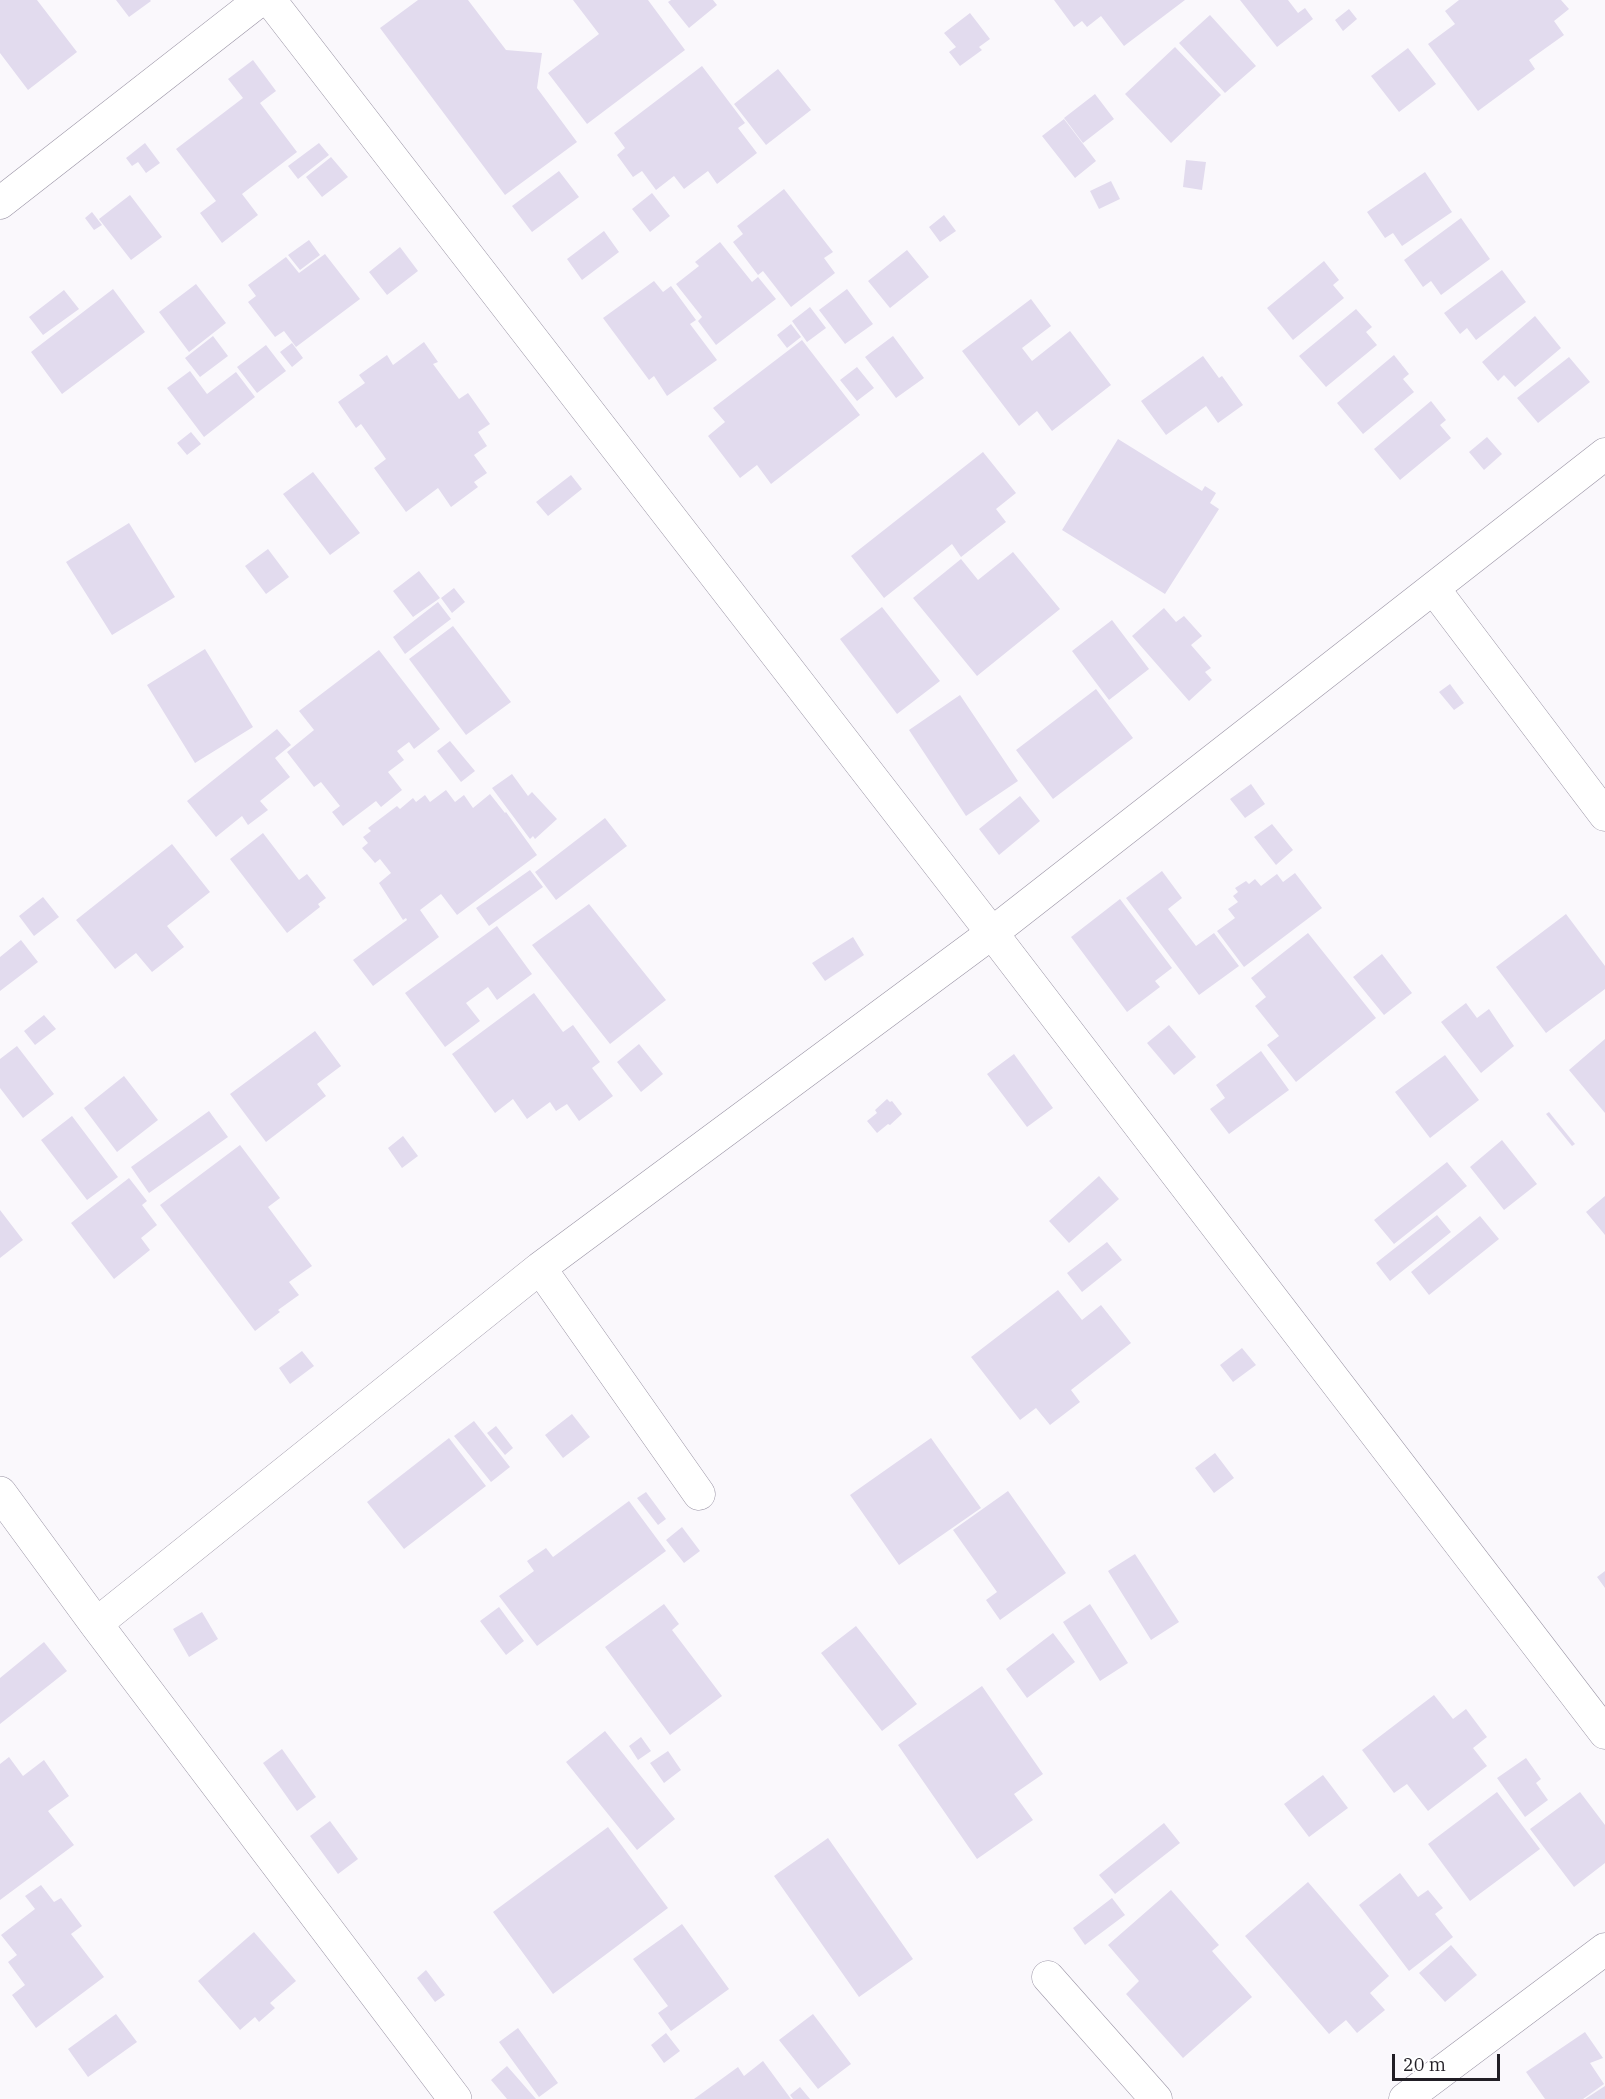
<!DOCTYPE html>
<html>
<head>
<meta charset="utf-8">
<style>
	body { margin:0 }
	#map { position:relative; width:1605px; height:2099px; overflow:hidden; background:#faf8fc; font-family:"IBM Plex Serif",serif }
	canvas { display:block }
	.scale { position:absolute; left:1392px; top:2054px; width:108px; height:27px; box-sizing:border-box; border:3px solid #211e25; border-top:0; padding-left:8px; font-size:18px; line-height:21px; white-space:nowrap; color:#211e25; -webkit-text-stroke:4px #fff; paint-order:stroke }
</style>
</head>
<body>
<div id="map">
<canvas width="1605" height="2099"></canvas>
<div class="scale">20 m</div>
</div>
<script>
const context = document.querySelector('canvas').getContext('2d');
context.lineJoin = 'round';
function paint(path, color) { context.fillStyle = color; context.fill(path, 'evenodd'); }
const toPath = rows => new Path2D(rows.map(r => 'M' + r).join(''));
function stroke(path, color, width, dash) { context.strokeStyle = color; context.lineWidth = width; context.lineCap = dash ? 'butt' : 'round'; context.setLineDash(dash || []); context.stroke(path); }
const building = toPath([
	[0,0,37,0,77,52,28,90,0,53],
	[116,0,150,0,151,1,129,17],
	[418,0,468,0,506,50,542,53,537,88,577,142,505,195,380,28],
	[573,0,648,0,685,50,587,124,548,73,599,34],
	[671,0,713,0,717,5,689,28,668,2],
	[1054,0,1185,0,1124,46,1101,16,1087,27,1082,21,1074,27],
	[1240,0,1288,0,1298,13,1305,8,1313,19,1277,47],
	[1459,0,1561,0,1569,9,1554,21,1564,35,1529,60,1535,69,1478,111,1428,44,1455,24,1445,11],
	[1349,9,1357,19,1343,31,1335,20],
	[970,13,990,39,979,47,982,50,960,66,949,52,956,47,944,33],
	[1210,15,1256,66,1225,93,1179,43],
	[1175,47,1221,95,1171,143,1125,94],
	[1408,48,1436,84,1399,112,1371,76],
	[253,60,276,91,260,103,297,152,242,194,258,215,222,243,200,213,216,201,176,149,243,98,228,79],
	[702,66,745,123,738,128,757,153,717,184,708,171,684,189,674,176,656,190,642,171,633,177,617,155,625,148,614,133],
	[778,69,811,110,766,145,734,104],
	[1095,94,1114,119,1083,143,1064,118],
	[1064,119,1096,161,1075,178,1042,136],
	[145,143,160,163,146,173,138,162,132,166,126,158],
	[319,143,329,155,298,179,288,166],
	[331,157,348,177,322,197,306,177],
	[1186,160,1206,162,1202,190,1183,187],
	[559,171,579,197,532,232,512,206],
	[1425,172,1452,212,1402,246,1393,233,1385,238,1367,212],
	[1111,181,1120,199,1099,209,1090,191],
	[784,189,833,252,824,258,835,273,791,307,763,271,758,275,733,242,743,234,737,226],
	[652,193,670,216,650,232,632,209],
	[130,195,162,237,131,260,99,219],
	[92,212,102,225,94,230,85,218],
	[944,215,956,231,940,242,929,227],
	[1461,218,1490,259,1441,295,1431,281,1423,287,1404,260],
	[604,231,619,252,582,280,567,259],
	[309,240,320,255,300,270,288,255],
	[720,242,752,282,758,277,776,299,716,345,698,321,702,317,676,284,699,266,695,262],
	[400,247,418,271,387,295,369,272],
	[907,250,929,277,890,308,868,281],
	[325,254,360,299,296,347,284,331,275,337,248,302,256,296,248,285,286,257,299,273],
	[1324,261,1339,280,1333,285,1344,298,1293,340,1267,308],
	[1502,270,1526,302,1476,340,1467,328,1460,334,1444,313],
	[654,281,663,292,671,286,696,320,690,324,717,360,667,396,654,376,649,380,603,318],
	[196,284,226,323,189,352,159,312],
	[113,289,145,332,62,394,31,352],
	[847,289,873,324,845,344,819,310],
	[64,290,79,309,43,335,29,317],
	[1031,299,1051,326,1022,348,1032,361,1070,331,1111,385,1052,431,1037,411,1019,426,962,351],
	[810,307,826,328,807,342,792,321],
	[1356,309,1372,327,1366,332,1377,345,1326,387,1299,356],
	[1535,316,1561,348,1515,387,1504,375,1498,381,1482,362],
	[791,324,801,337,787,348,777,335],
	[213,336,228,356,200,377,185,358],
	[893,336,924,378,896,398,865,357],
	[802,340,860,415,771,484,757,465,740,478,708,436,725,422,713,408],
	[424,342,438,362,433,364,459,399,468,393,490,424,478,432,487,446,474,455,487,473,474,482,478,487,451,507,438,488,406,512,374,468,386,459,361,424,356,428,338,402,365,383,359,375,387,355,393,365],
	[292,343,303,358,292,367,280,352],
	[266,345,286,371,257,393,237,367],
	[1394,355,1409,374,1403,379,1414,392,1363,434,1337,403],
	[1203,356,1219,378,1222,376,1243,405,1218,423,1206,406,1166,435,1141,401],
	[1569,357,1590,382,1538,423,1517,398],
	[857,367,874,388,857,401,840,380],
	[190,371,207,394,236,372,255,397,204,437,167,388],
	[1431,401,1446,420,1440,425,1451,438,1400,480,1374,449],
	[191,432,201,444,187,455,177,443],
	[1487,437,1502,454,1484,470,1469,452],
	[1118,439,1202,491,1205,486,1216,493,1210,503,1219,509,1165,594,1062,530],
	[983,452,1016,493,996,509,1006,522,961,557,952,544,884,598,851,556],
	[313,472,360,533,330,555,283,494],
	[571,475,582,489,548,516,536,502],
	[129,523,175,597,112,635,66,562],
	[268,549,289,577,266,594,245,566],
	[1013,552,1060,609,977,676,913,598,961,559,978,580],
	[419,571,440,598,413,617,393,591],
	[454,588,465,602,452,613,441,598],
	[438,602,451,619,405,654,393,637],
	[882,607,940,681,897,714,840,639],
	[1164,608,1176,622,1184,616,1202,636,1191,645,1211,668,1205,672,1212,680,1189,701,1132,636],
	[1112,620,1149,669,1109,700,1072,651],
	[453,626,511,702,466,735,409,659],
	[205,649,253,727,195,763,147,685],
	[379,650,440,729,414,749,409,742,397,751,404,760,388,772,402,790,381,807,376,801,343,826,332,812,340,806,321,782,314,787,287,752,314,730,299,711],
	[1450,684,1464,703,1454,710,1439,692],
	[1096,689,1133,738,1053,799,1016,750],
	[960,695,1018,781,966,816,909,730],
	[277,729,291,745,275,758,290,777,260,801,268,810,248,825,242,816,216,837,187,801],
	[450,741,475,771,461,782,437,751],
	[512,774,528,796,532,792,557,819,535,839,533,836,530,839,492,788],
	[1251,784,1265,804,1245,818,1230,799],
	[446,790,455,802,464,795,473,808,490,794,505,813,506,812,537,855,457,915,441,894,420,910,439,937,373,986,353,960,407,920,406,918,403,920,379,883,391,873,380,859,375,863,362,848,368,843,363,837,371,831,368,828,397,806,400,809,413,798,416,802,425,795,430,802],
	[1020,796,1040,821,999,855,979,829],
	[605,818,627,846,556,900,535,872],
	[1272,824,1293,850,1276,865,1254,837],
	[263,833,299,880,307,874,326,898,318,904,320,907,287,933,230,859],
	[172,844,210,892,167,926,184,947,152,972,136,953,115,969,76,920],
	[530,870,543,887,489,926,476,908],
	[1162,871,1182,898,1168,909,1196,946,1214,933,1239,966,1199,995,1126,898],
	[1295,873,1322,908,1244,967,1217,931,1235,918,1228,909,1238,902,1233,896,1238,892,1235,888,1246,881,1249,884,1255,879,1261,886,1277,874,1283,882],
	[43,897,59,917,34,936,19,916],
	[1120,899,1172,968,1155,981,1160,987,1127,1012,1071,937],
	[589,904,666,1000,610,1044,532,945],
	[1566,914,1605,966,1605,989,1546,1033,1496,967],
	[497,926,532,974,497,1000,488,987,466,1003,480,1021,445,1047,405,993],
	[1308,933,1376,1018,1296,1082,1267,1045,1279,1036,1255,1006,1266,997,1251,978],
	[853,937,864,955,825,981,812,963],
	[21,940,38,962,0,991,0,957],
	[1382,954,1412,993,1384,1015,1353,977],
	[534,993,563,1032,573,1025,600,1062,592,1068,613,1096,579,1121,567,1104,556,1111,550,1102,527,1119,513,1099,495,1113,452,1054],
	[1466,1003,1477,1018,1489,1009,1514,1046,1481,1073,1441,1022],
	[44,1015,56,1029,35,1045,24,1031],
	[1169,1025,1196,1057,1174,1075,1147,1043],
	[315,1031,341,1066,317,1084,326,1096,266,1142,230,1094],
	[1605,1039,1605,1113,1569,1070],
	[639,1044,663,1074,641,1092,617,1062],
	[17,1046,54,1094,23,1118,0,1088,0,1059],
	[1261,1051,1289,1090,1229,1134,1210,1109,1225,1098,1216,1085],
	[1014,1054,1053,1108,1027,1127,987,1074],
	[1445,1055,1479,1100,1430,1138,1395,1092],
	[124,1076,158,1120,117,1152,84,1108],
	[887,1099,890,1102,892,1101,902,1114,890,1125,888,1124,877,1133,867,1121,877,1113,875,1110],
	[209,1111,228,1137,149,1193,131,1167],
	[1549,1112,1575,1144,1572,1146,1546,1114],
	[72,1116,118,1177,87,1200,41,1140],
	[403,1136,418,1156,402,1168,388,1148],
	[1502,1140,1537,1184,1504,1210,1470,1167],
	[240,1145,280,1198,268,1207,312,1266,289,1282,299,1295,278,1310,280,1312,255,1331,160,1205],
	[1447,1162,1467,1186,1394,1244,1374,1220],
	[1099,1176,1119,1199,1069,1243,1049,1221],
	[129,1178,147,1201,142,1205,157,1225,141,1238,150,1250,114,1279,71,1223],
	[1605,1196,1605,1235,1586,1212],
	[0,1210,23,1240,0,1258],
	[1437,1215,1451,1232,1390,1281,1376,1263],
	[1480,1216,1499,1239,1429,1295,1411,1272],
	[1107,1242,1122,1260,1082,1292,1067,1273],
	[1058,1290,1082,1320,1101,1305,1131,1343,1071,1390,1080,1402,1050,1425,1036,1408,1020,1420,971,1357],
	[1242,1348,1256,1365,1233,1382,1220,1365],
	[302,1351,314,1366,290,1384,279,1368],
	[572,1414,590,1437,563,1458,545,1435],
	[474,1421,510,1467,491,1482,454,1436],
	[496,1426,513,1448,505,1455,487,1433],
	[449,1438,486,1486,404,1549,367,1502],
	[931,1438,981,1508,899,1565,850,1495],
	[1215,1453,1234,1478,1214,1493,1195,1468],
	[1008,1491,1066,1573,1000,1620,986,1600,997,1592,953,1530],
	[646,1492,666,1519,658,1525,637,1498],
	[629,1501,666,1551,537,1646,499,1596,534,1571,527,1561,546,1548,553,1557],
	[682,1527,700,1551,684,1563,666,1540],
	[1135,1554,1179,1622,1151,1640,1108,1571],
	[1605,1571,1605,1588,1597,1577],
	[664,1604,679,1624,672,1630,722,1696,670,1735,605,1647],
	[1090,1604,1128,1663,1100,1681,1063,1622],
	[499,1607,524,1641,506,1655,480,1621],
	[202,1612,218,1639,189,1657,173,1629],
	[856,1626,917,1704,882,1731,821,1653],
	[1053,1633,1075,1662,1027,1698,1006,1669],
	[44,1642,67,1671,0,1724,0,1678],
	[982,1686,1043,1774,1014,1794,1033,1820,977,1859,898,1745],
	[1434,1695,1453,1719,1466,1709,1487,1737,1473,1748,1487,1766,1428,1811,1407,1784,1394,1793,1362,1750],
	[605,1731,675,1819,637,1850,566,1762],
	[641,1737,651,1751,638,1760,629,1746],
	[282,1749,316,1797,297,1811,263,1763],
	[668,1751,681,1770,664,1783,650,1763],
	[9,1757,23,1776,44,1760,69,1796,48,1811,74,1845,0,1900,0,1764],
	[1526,1758,1541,1779,1536,1783,1548,1800,1525,1817,1497,1778],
	[1323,1775,1348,1808,1309,1837,1284,1804],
	[1497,1792,1540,1849,1470,1901,1428,1844],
	[1580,1792,1605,1825,1605,1863,1574,1887,1530,1829],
	[330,1821,358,1859,338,1874,310,1836],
	[1164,1823,1180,1843,1115,1894,1099,1875],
	[608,1827,668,1908,553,1994,493,1912],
	[828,1838,913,1959,859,1997,774,1876],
	[1400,1873,1418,1897,1428,1890,1443,1908,1435,1914,1453,1937,1409,1971,1359,1905],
	[1308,1882,1389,1976,1370,1993,1385,2010,1357,2033,1346,2020,1329,2034,1245,1936],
	[41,1885,54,1902,61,1898,82,1926,71,1934,104,1977,36,2028,12,1995,25,1985,8,1962,17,1955,1,1935,35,1909,25,1896],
	[1171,1890,1219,1945,1212,1951,1252,1997,1183,2058,1126,1994,1139,1981,1108,1945],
	[1112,1898,1125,1915,1085,1945,1073,1928],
	[682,1924,729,1989,671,2031,658,2013,668,2006,633,1959],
	[254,1932,296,1981,270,2003,275,2008,259,2022,255,2017,240,2030,198,1981],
	[1451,1945,1477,1975,1445,2002,1419,1973],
	[426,1970,445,1995,435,2002,417,1978],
	[116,2014,137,2042,88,2077,68,2049],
	[813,2014,851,2064,818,2089,779,2040],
	[518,2028,558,2083,539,2097,499,2042],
	[1585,2032,1603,2058,1590,2063,1604,2084,1583,2099,1545,2099,1526,2072],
	[666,2033,680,2051,664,2063,651,2045],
	[763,2061,791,2099,694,2099,738,2067,744,2076],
	[507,2066,536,2099,507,2099,491,2080],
	[1605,2086,1605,2099,1585,2099],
	[800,2087,810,2099,793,2099,790,2095]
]);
const minor = toPath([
	[270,0,992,933,1605,1733],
	[0,203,260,0],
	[1434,589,1605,815],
	[540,1268,699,1494],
	[96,1624,540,1268,992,933,1605,454],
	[1048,1977,1156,2099],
	[1405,2099,1605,1949]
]);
const tertiary = toPath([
	[0,1493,96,1624,455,2099]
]);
paint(building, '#e2dbee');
stroke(minor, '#9a94a5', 33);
stroke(tertiary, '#9a94a5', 34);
stroke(minor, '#fff', 32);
stroke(tertiary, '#fff', 33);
</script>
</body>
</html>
